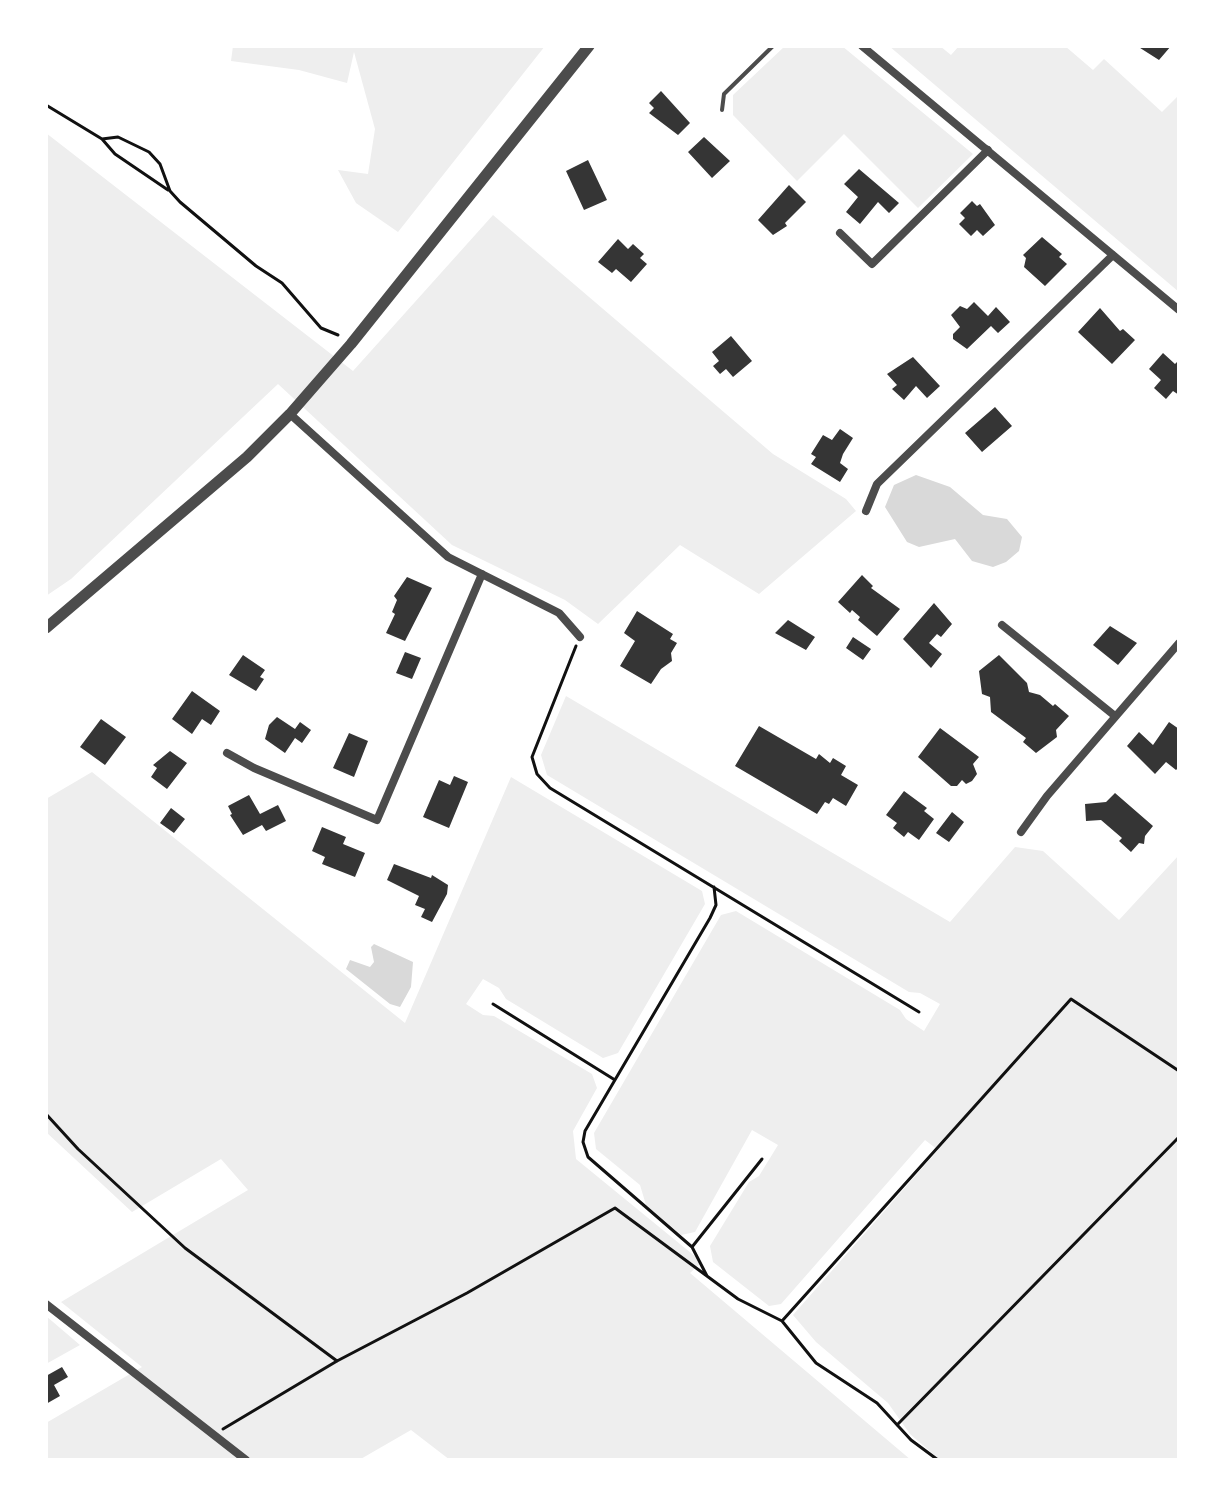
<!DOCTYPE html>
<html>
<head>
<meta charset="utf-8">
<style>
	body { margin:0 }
	#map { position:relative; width:1225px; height:1506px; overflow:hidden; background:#fff; font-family:Quicksand,sans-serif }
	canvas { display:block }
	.frame { position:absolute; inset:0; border:48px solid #fff; pointer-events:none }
</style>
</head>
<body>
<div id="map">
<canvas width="1225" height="1506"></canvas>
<div class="frame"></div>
</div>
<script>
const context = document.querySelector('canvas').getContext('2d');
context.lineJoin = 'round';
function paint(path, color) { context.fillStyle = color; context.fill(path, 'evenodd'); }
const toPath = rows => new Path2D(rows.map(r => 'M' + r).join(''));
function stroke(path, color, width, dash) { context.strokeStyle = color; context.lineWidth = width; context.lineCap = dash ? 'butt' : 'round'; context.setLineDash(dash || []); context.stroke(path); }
const green = toPath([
	[233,46,545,46,398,232,356,203,338,170,368,174,375,129,354,52,347,83,299,70,231,61],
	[785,46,842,46,973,154,918,208,844,134,797,181,733,115,733,95],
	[889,46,940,46,951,55,959,46,1065,46,1093,70,1104,59,1162,112,1179,95,1179,292],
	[46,133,353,371,493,215,773,454,846,499,856,511,759,594,680,545,598,624,565,600,452,545,278,384,71,579,46,596],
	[566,696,950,922,1015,847,1043,851,1119,920,1179,855,1179,1460,940,1460,910,1434,888,1403,816,1342,793,1315,938,1150,925,1140,781,1304,769,1306,713,1262,710,1246,749,1182,759,1176,778,1145,752,1130,695,1232,681,1235,646,1205,640,1185,596,1149,594,1133,721,915,736,911,900,1010,906,1019,924,1031,940,1004,920,993,909,992,547,775,541,755],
	[92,772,405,1023,511,777,702,891,705,904,618,1053,603,1058,506,999,499,988,483,979,466,1004,483,1015,494,1016,592,1074,597,1088,573,1131,576,1159,702,1262,690,1273,911,1460,450,1460,411,1430,359,1460,46,1460,46,1423,142,1367,61,1302,248,1190,221,1159,132,1212,46,1132,46,799],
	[46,1316,80,1345,46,1364]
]);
const water = toPath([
	[916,475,950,487,983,515,1007,519,1022,537,1019,551,1006,562,993,567,972,561,955,539,919,547,907,542,885,507,894,485],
	[374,944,413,962,411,987,400,1007,390,1004,346,969,350,960,370,967,374,962,371,947]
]);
const building = toPath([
	[1137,46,1171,46,1159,60],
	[661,91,690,123,678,135,649,113,654,108,649,103],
	[704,137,730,161,712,178,688,152],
	[588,160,607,200,584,210,566,171],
	[859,169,899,203,889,213,878,202,860,224,846,212,858,197,844,184],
	[789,185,806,202,785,223,787,226,773,235,758,220],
	[972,201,977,206,980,204,995,225,983,236,977,230,971,236,959,224,965,218,960,213],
	[1042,237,1062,254,1059,257,1067,264,1045,286,1024,267,1026,258,1023,255],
	[618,239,628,249,633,244,644,254,640,258,647,264,631,282,616,269,612,273,598,262],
	[974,302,988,316,996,307,1010,322,998,333,991,326,967,349,953,339,953,334,960,327,951,315,960,306,967,309],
	[1100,308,1120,331,1123,329,1135,340,1112,364,1078,332],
	[731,336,752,361,733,377,726,369,720,374,713,366,719,361,712,352],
	[1163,353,1175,364,1179,360,1179,395,1173,391,1166,399,1154,388,1161,380,1149,369],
	[913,357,940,386,927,398,916,386,904,400,892,389,897,385,887,374],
	[995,407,1012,426,982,452,965,433],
	[840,429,853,438,843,454,840,463,848,469,840,482,811,464,816,457,811,454,823,435,832,440],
	[862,575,873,586,871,588,900,609,877,636,858,620,860,617,852,610,850,613,838,602],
	[407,577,432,588,405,641,386,633,395,614,392,612,397,600,394,596],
	[934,603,952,624,941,637,937,634,929,643,942,654,931,668,903,639],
	[637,611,673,634,670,639,677,643,671,653,672,661,661,669,651,684,620,666,635,641,624,633],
	[788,620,815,637,806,650,775,633],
	[1110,626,1137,643,1118,665,1093,645],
	[853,637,871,649,863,660,846,648],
	[405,652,421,658,412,679,396,673],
	[243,655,265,670,260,677,264,679,256,691,229,675],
	[999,655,1027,683,1029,692,1040,695,1053,706,1055,704,1069,716,1056,730,1057,737,1036,753,1023,742,1026,738,991,712,990,697,982,694,979,671],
	[192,691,220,711,211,725,202,719,192,734,172,719],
	[277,717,295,729,300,722,311,730,302,743,295,738,285,753,265,739,269,725],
	[101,719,126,737,105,765,80,747],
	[1169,722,1179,729,1179,767,1176,770,1166,762,1155,774,1127,746,1139,732,1153,745],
	[759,726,816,759,819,754,830,763,833,758,846,766,841,775,858,785,846,806,833,798,829,804,825,802,817,814,735,766],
	[940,728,979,757,973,764,977,774,972,781,966,784,962,780,957,786,951,786,918,757],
	[349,733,368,741,354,777,333,768],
	[170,751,187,763,167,789,151,777,157,768,153,765],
	[454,776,468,782,449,828,423,817,439,780,450,785],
	[904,791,927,808,924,811,934,819,919,840,908,832,904,837,893,828,897,823,886,815],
	[1115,793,1153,826,1145,836,1144,844,1139,843,1131,852,1119,841,1122,838,1101,820,1086,821,1085,804,1106,802],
	[249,795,260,814,278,805,286,821,266,831,262,825,243,835,230,815,232,814,228,806],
	[171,808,185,819,174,833,160,823],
	[952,812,964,822,949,842,936,833],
	[322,827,346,837,343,844,365,853,355,877,322,864,325,857,312,851],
	[394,864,431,878,432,875,448,885,447,894,432,922,421,917,425,909,415,905,419,896,387,880],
	[62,1367,68,1377,54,1385,60,1396,46,1404,46,1376]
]);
const path = toPath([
	[46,105,102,139,118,137,149,152,160,164,170,191,180,202,256,266,282,283,321,328,338,335],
	[102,139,115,154,168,190],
	[576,646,532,757,537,774,550,788,919,1012],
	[714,887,716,905,710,918,585,1131,583,1142,588,1157,692,1247,762,1159],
	[493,1004,615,1080],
	[46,1114,78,1149,185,1248,337,1361],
	[692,1247,707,1276],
	[782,1321,816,1363,877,1403,911,1440,938,1460],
	[897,1425,1179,1137],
	[223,1429,337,1361,467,1293,615,1208,738,1299,782,1321,1071,999,1179,1071]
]);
const service = toPath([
	[722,110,724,94,773,46]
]);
const minor = toPath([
	[862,46,1179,310],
	[840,233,872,264,988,150],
	[290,414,448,557,559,613,580,637],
	[866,511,877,484,1113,255],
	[1002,625,1115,716],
	[227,753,254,768,377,820,482,574],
	[1021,832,1047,796,1179,643],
	[46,1304,246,1460]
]);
const tertiary = toPath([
	[46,628,247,457,290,414,351,344,589,46]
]);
paint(green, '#eee');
paint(water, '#d9d9d9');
paint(building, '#353535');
stroke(path, '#111', 3);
stroke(service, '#4c4c4c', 4);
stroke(minor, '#4c4c4c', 8);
stroke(tertiary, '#4c4c4c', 11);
</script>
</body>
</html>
